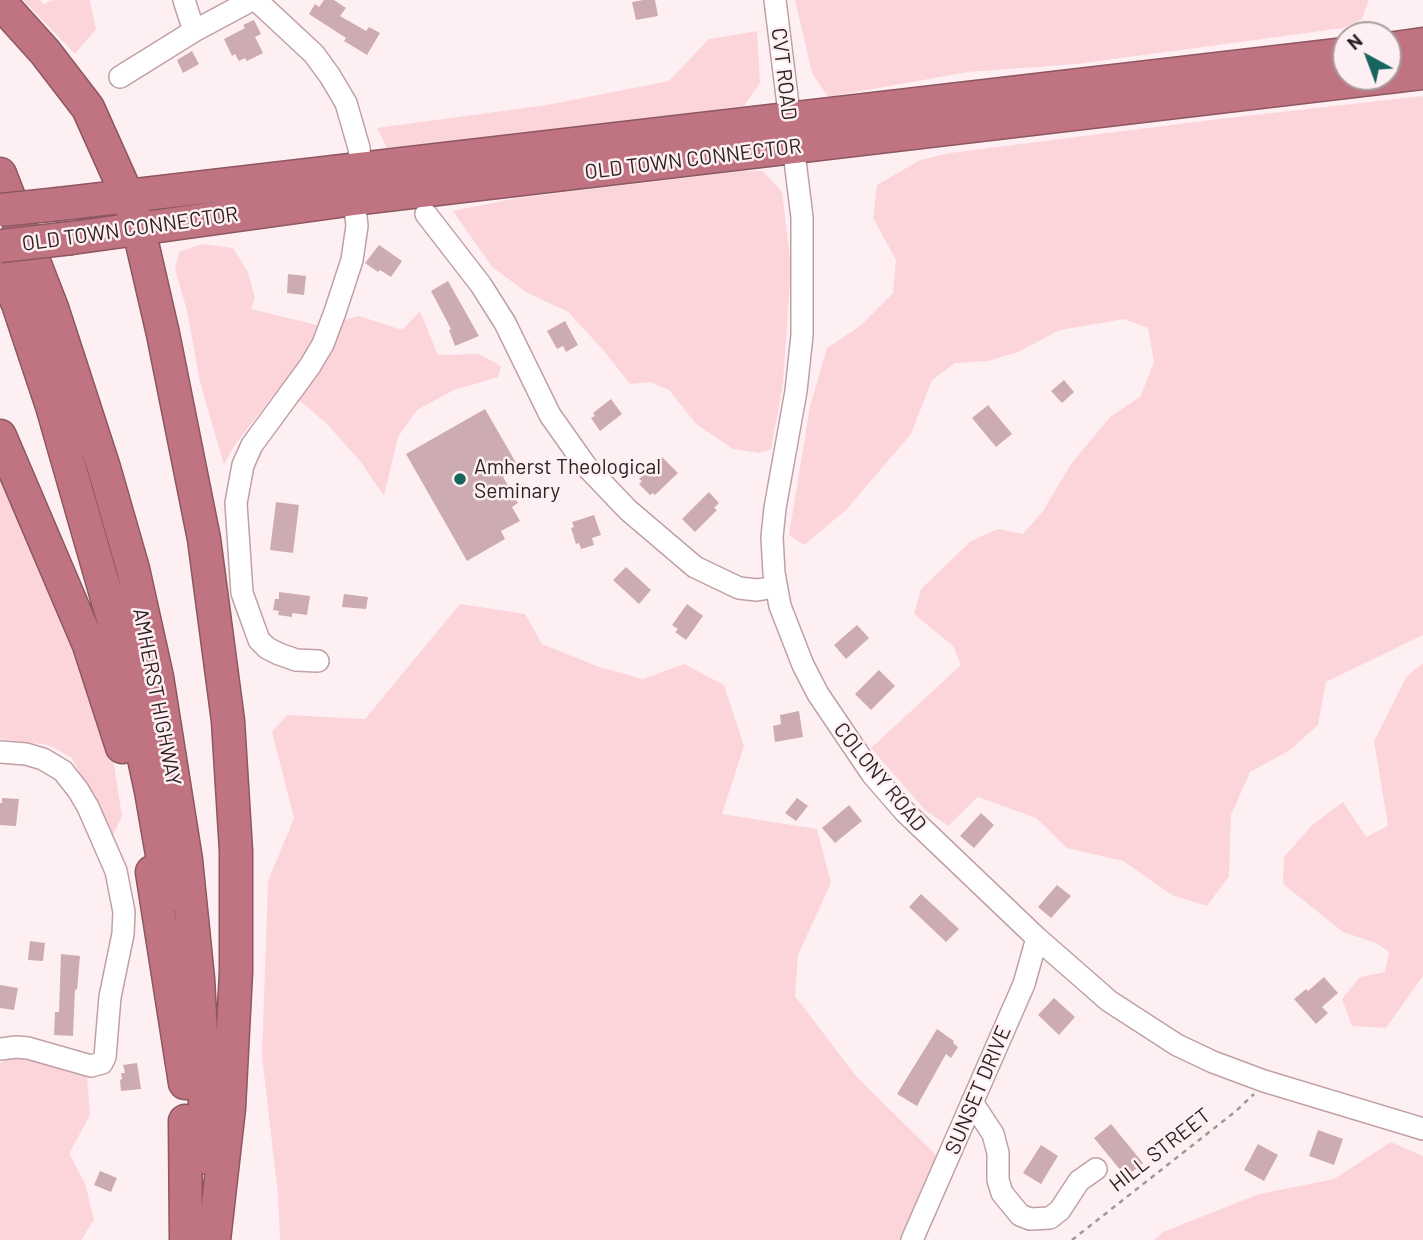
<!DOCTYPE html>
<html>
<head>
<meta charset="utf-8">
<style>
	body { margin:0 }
	#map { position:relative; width:1423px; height:1240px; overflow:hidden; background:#fef0f2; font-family:Barlow,sans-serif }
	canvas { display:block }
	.north { position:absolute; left:1332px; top:21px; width:70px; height:70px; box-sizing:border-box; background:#fef0f2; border:2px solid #aa9d9f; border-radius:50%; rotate:319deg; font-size:19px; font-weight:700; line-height:28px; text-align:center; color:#2d2123 }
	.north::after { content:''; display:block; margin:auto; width:24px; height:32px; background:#17645f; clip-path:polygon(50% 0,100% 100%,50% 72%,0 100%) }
</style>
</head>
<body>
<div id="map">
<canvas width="1423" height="1240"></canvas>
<div class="north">N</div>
</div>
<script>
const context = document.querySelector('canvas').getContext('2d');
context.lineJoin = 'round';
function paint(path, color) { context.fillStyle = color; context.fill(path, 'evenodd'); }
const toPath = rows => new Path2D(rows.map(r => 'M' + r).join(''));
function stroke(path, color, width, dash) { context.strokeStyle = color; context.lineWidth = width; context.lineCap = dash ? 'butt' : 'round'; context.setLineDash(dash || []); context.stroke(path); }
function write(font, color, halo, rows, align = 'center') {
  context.font = font + ' Barlow,sans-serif'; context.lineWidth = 5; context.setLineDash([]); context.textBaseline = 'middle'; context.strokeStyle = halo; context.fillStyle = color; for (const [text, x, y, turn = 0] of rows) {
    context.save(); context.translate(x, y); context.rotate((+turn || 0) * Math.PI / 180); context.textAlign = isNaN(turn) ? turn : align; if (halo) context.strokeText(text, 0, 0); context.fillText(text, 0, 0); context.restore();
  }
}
const green = toPath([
	[23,0,40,0,43,4,54,0,90,0,96,29,75,54],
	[795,0,1369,0,1362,19,1343,28,1077,64,968,72,828,97,812,73],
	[757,31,760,83,744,106,496,138,387,148,377,128,547,105,669,81,709,39],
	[1423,96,1423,635,1326,682,1318,725,1290,750,1250,772,1231,815,1229,876,1207,906,1172,895,1123,861,1067,848,1036,818,978,797,948,826,925,810,871,748,961,665,953,646,914,614,921,589,971,541,998,529,1023,534,1043,511,1071,464,1110,417,1140,397,1154,362,1148,328,1124,319,1060,330,1018,352,988,361,955,363,932,380,911,434,846,510,804,545,789,535,810,406,827,348,860,326,893,293,896,260,873,218,877,185,920,160,950,153,1219,119],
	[742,171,763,171,782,192,791,266,783,384,771,449,760,453,733,449,696,424,669,390,650,382,630,384,604,351,568,312,526,292,492,267,453,211,517,198],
	[202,244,233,248,248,272,255,298,251,309,321,326,359,316,402,330,420,311,438,355,479,354,501,366,498,377,454,390,417,410,398,437,384,496,360,461,327,424,304,404,279,388,234,446,224,465,200,382,187,311,175,269,179,252],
	[0,480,77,643,111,746,122,816,113,835,71,757,48,745,0,739],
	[460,604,525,614,542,644,599,667,643,679,684,664,724,685,744,746,722,814,817,829,831,883,798,955,795,996,856,1076,938,1157,903,1240,280,1240,278,1195,262,1056,268,881,294,818,272,732,287,715,365,719],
	[1423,663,1423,976,1386,1028,1352,1026,1342,999,1360,977,1385,972,1389,952,1376,943,1343,932,1283,884,1284,857,1312,825,1343,802,1366,837,1388,826,1374,741,1406,677],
	[13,1057,57,1066,87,1076,90,1115,69,1154,85,1183,94,1220,81,1240,0,1240,0,1063],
	[1391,1142,1423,1156,1423,1240,1154,1240,1163,1232,1259,1194,1334,1179]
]);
const building = toPath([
	[324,0,334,0,346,8,340,16,366,31,369,27,380,33,367,55,344,41,346,38,309,14,315,4,319,7],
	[643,0,655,0,658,16,636,20,632,2],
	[254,20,261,34,255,37,263,53,247,61,245,58,239,61,235,54,232,56,224,39,245,28,243,25],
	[192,51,199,64,183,73,177,60],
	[379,245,402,261,391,277,380,270,378,272,365,263],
	[288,274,306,276,304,295,287,293],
	[448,281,479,336,455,346,449,330,451,329,431,291],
	[565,321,578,345,566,352,563,346,557,349,547,331],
	[1064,380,1074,392,1062,403,1051,391],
	[611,399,622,414,600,431,591,418,595,416,593,413],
	[988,405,1012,434,996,447,972,418],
	[485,409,519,468,503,477,518,503,512,507,520,521,501,531,505,539,467,561,406,454],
	[662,457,678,473,655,495,653,493,650,495,639,484,642,481,639,479],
	[709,492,719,503,714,508,717,510,695,532,682,519],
	[276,502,299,505,293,553,270,550],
	[594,515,601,535,592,538,594,545,581,549,579,543,576,544,571,528,574,527,572,522],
	[626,567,651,590,639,604,613,580],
	[279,592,310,596,307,615,292,613,292,617,278,615,279,611,273,610,275,599,279,599],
	[344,594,368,597,366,609,342,607],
	[687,604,703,616,686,640,675,632,678,629,672,625],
	[857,625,869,638,846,659,834,645],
	[879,670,895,686,871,710,855,694],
	[799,711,803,737,775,742,773,726,781,724,780,715],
	[2,798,19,799,16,826,0,825,0,803,2,803],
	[797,798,808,806,796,821,785,813],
	[849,805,862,821,835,843,822,828],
	[981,813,994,825,974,848,960,836],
	[1057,885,1071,896,1051,918,1038,907],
	[921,894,959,929,946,942,909,907],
	[30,941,45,943,43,961,28,960],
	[61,954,80,956,77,990,75,989,73,1036,54,1035,55,1012,59,1012],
	[1324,977,1338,993,1322,1007,1328,1013,1316,1024,1294,999,1306,989,1308,991],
	[0,985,18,988,14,1010,0,1008],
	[1054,998,1075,1017,1059,1035,1038,1015],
	[937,1029,954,1041,953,1043,958,1047,951,1058,946,1054,917,1106,897,1094],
	[137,1063,141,1089,121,1091,120,1080,122,1079,121,1073,125,1073,123,1065],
	[1111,1124,1143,1163,1126,1177,1094,1138],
	[1318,1130,1343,1139,1334,1165,1309,1156],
	[1258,1144,1278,1155,1264,1181,1244,1170],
	[1041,1145,1058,1156,1041,1184,1023,1173],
	[100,1171,117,1178,111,1192,94,1185]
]);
const path = toPath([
	[1072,1240,1236,1111,1254,1094]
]);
const minor = toPath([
	[184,0,194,31],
	[256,0,314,54,330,76,346,103,359,148,361,170,354,199,357,226,352,260,335,312,323,344,310,366,252,445,243,465,236,503,242,593,259,640,267,648,279,654,296,660,318,661],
	[775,0,802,217,802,335,796,391,775,508,772,537,774,573,780,606,803,665,818,694,872,774,905,812,1037,938,1109,1001,1177,1045,1213,1062,1264,1081,1423,1129],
	[120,77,194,31,252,0],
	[426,214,481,285,505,323,550,415,586,466,628,510,695,567,739,588,757,590,775,587],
	[0,752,26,754,43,759,63,771,78,790,88,807,116,871,124,912,123,934,110,997,105,1057,102,1063,91,1066,28,1048,16,1047,0,1049],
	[972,1102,993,1134,998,1153,998,1180,1002,1193,1020,1215,1030,1219,1050,1218,1060,1210,1079,1181,1096,1169],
	[912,1240,1024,984,1037,938]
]);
const highway = toPath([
	[0,2,45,52,88,108,127,195,139,230,163,334,204,539,228,721,236,851,236,972,229,1108,214,1240],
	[1388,49,1423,44],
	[1388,77,1423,73],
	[0,174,52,308,104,468,133,569,157,677,186,860,198,979,208,1158],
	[59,204,1346,54],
	[72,238,354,199,1387,77],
	[0,262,18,304,52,406,117,633,151,791,169,895],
	[0,436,89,645,122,747],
	[152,872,185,1083],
	[185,1121,186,1240]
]);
const highwayBridge = toPath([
	[0,210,59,204],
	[0,246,72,238]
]);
const markers = [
	[460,479,7,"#17645f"]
];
const streetNames = [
	["CVT ROAD",784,74,83],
	["OLD TOWN CONNECTOR",693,159,-7],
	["OLD TOWN CONNECTOR",130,229,-8],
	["AMHERST HIGHWAY",157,697,79],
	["COLONY ROAD",880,777,51],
	["SUNSET DRIVE",978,1090,-67],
	["HILL STREET",1160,1150,-38]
];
const poiNames = [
	["Amherst Theological",474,467],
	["Seminary",474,491]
];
paint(green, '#fcd5db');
paint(building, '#cdacb1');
stroke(minor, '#c1a0a5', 24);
stroke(highway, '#8d5761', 35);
stroke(path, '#a49698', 2.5, [5, 5]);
stroke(minor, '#fff', 21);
stroke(highway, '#c07482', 32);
stroke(highwayBridge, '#8d5761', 35, []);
stroke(highwayBridge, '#c07482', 32);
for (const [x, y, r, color] of markers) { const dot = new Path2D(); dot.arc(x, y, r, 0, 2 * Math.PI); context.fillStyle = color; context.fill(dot); stroke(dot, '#fef0f2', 2.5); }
write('21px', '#2d2123', '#fef0f2', streetNames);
write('21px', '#2d2123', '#fef0f2', poiNames, 'left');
</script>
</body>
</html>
